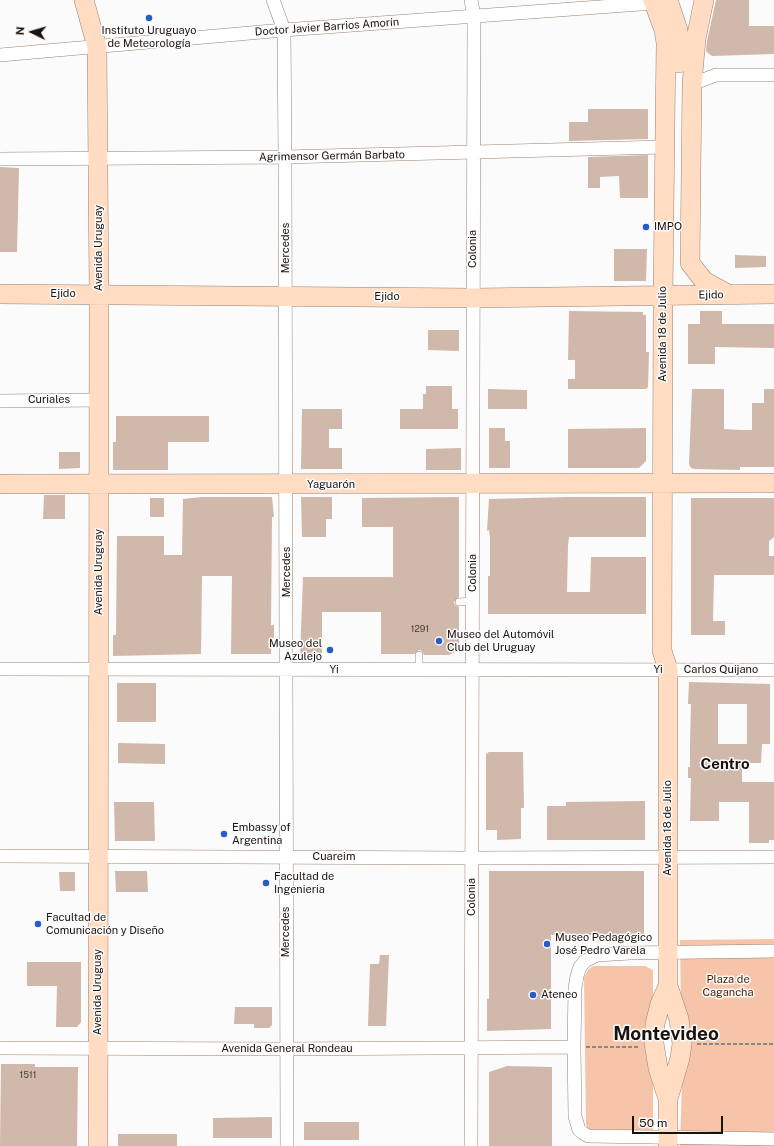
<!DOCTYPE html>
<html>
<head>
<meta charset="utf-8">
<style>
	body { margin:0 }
	#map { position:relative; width:774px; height:1146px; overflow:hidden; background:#fbfbfb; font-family:"Public Sans",sans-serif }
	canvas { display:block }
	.north { position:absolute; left:12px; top:12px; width:40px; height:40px; -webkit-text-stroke:3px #fbfbfb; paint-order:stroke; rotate:275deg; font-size:11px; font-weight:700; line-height:16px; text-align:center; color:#1a120d }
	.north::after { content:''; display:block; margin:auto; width:14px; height:18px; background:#1a120d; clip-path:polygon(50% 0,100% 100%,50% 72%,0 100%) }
	.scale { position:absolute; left:632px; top:1116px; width:91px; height:18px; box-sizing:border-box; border:2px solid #1a120d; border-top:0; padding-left:5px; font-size:12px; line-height:14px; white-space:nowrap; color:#1a120d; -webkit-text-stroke:3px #fbfbfb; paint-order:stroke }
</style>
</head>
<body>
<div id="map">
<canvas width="774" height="1146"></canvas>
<div class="north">N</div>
<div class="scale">50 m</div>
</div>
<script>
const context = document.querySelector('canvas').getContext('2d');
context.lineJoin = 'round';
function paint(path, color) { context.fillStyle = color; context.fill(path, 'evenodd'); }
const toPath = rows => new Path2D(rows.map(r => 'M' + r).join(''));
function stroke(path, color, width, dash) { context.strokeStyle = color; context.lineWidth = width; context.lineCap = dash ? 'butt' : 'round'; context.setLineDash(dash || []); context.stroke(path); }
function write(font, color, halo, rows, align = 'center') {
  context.font = font + ' "Public Sans",sans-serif'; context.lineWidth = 3; context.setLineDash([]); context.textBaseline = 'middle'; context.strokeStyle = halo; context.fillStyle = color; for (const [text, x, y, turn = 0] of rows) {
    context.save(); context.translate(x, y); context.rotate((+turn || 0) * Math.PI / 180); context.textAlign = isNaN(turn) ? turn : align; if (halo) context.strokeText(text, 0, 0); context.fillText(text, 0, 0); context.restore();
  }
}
const green = toPath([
	[774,939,774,1146,680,1146,682,1080,680,940],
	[593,966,645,966,653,970,653,1132,593,1131,588,1129,586,1124,584,978,588,970]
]);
const building = toPath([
	[716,0,749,0,749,26,774,26,774,54,712,56,708,53,706,51,707,41],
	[588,109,648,109,648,139,569,141,569,122,588,122],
	[648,155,648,198,620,198,619,176,600,177,600,188,588,188,588,157],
	[0,167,19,168,17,252,0,252],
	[614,249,647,249,646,281,614,281],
	[735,255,766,256,766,267,735,268],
	[569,311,643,312,643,315,646,315,646,352,649,352,648,387,646,389,568,389,568,379,575,379,575,360,568,360],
	[700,311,722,311,722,324,774,324,774,348,715,347,715,364,688,364,688,324,700,324],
	[428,330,459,330,459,351,428,350],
	[426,386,452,386,452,409,458,409,458,429,400,429,400,409,423,409,423,394,426,394],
	[488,389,527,390,527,409,488,409],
	[692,389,724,389,724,429,741,430,752,430,752,403,764,403,764,389,774,389,774,467,740,467,740,470,695,469,691,468,689,464],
	[302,409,342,409,342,429,329,429,329,448,342,448,342,469,301,469],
	[116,416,209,416,209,442,168,442,168,470,113,470,113,442,116,442],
	[489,428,505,428,505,441,510,441,510,468,489,468],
	[646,428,646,461,639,468,568,468,568,429],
	[461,448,461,470,426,470,426,449],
	[59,452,80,452,80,468,59,469],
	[44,495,65,495,65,519,43,519],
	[202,497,272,497,274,517,272,517,271,625,274,625,274,638,271,638,271,654,231,654,232,576,202,576,201,654,113,656,113,635,116,635,117,536,164,536,164,555,182,555,183,499],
	[301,497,332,497,332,519,326,519,326,537,302,537],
	[459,497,459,597,454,602,455,605,459,607,459,646,455,652,449,655,424,655,422,651,419,650,414,654,381,654,381,612,322,612,322,656,300,656,303,577,393,577,393,527,362,527,362,498],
	[568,497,646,497,646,537,569,537,568,545,567,592,590,592,591,557,646,557,646,614,488,614,488,576,490,576,490,537,489,530,487,531,489,499],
	[150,498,164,498,164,517,150,517],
	[691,498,774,498,774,537,769,541,769,556,774,556,774,575,714,575,713,621,725,621,725,635,691,635],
	[689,682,770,684,770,744,762,744,761,763,742,763,742,782,774,782,774,840,769,840,769,843,749,843,749,802,719,802,719,821,690,821,691,778,688,778,688,767,690,767,690,743,691,704,688,704],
	[718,704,747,704,747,744,718,744],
	[117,683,156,683,156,722,117,722],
	[118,743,165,744,165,764,118,763],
	[489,752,523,752,524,808,521,808,521,839,497,840,497,830,486,830,486,754],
	[645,801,645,840,547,840,547,806,566,806,566,802],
	[114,802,154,802,155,841,115,841],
	[115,871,147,871,148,892,116,892],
	[489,871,644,871,644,935,551,935,551,1029,487,1031,487,999,489,999],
	[59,872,75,872,75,891,60,891],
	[380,955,389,955,386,1026,368,1026,370,964,379,964],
	[27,962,81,962,81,1022,77,1027,56,1027,57,986,27,986],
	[235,1007,272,1007,272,1025,269,1028,254,1028,254,1024,234,1024],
	[1,1064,35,1064,35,1067,78,1067,77,1146,0,1146],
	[507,1066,552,1067,552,1146,489,1146,489,1072],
	[272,1117,272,1138,213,1138,213,1118],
	[304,1122,359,1122,359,1140,304,1140],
	[118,1134,177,1134,177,1146,118,1146]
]);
const path = toPath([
	[697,1044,774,1044],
	[586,1047,639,1047]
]);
const lane = toPath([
	[459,602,473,601],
	[419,670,419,655]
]);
const street = toPath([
	[273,0,284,30,285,157,287,1146],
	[471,0,474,16,471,1146],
	[0,55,284,30,654,3],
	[692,84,716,75,774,75],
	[0,159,285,157,664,147],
	[0,401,99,400],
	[0,669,774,670],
	[0,856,472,858,774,857],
	[774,951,630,953,597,955,585,961,580,967,577,976,575,988,574,1047,575,1116,579,1130,583,1133,588,1136,774,1139],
	[0,1048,286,1049,574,1047]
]);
const secondary = toPath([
	[84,0,97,47,99,294,98,1146],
	[653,0,664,30,666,43,663,296,662,651,668,669,668,986,679,1019,682,1044,680,1058,668,1099,668,1146],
	[668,0,678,30,679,63],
	[704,0,696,39,692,84,690,263,704,281,728,294],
	[0,294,473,298,774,294],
	[0,484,774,483],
	[668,986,660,1004,655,1024,654,1043,658,1068,668,1099]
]);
const markers = [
	[149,18,4,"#265dca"],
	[646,227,4,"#265dca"],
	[439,641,4,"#265dca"],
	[330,650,4,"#265dca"],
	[224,834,4,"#265dca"],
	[266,883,4,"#265dca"],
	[38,924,4,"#265dca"],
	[547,944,4,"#265dca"],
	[533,995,4,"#265dca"]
];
const numberNames = [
	["1291",420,629],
	["1511",28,1075]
];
const streetNames = [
	["Doctor Javier Barrios Amorín",327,27,-4],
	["Agrimensor Germán Barbato",332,156,-1],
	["Avenida Uruguay",99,248,-90],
	["Mercedes",286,248,-90],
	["Colonia",473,249,-90],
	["Ejido",63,294],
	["Ejido",711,295,-1],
	["Ejido",387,297],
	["Avenida 18 de Julio",663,334,-90],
	["Curiales",49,400],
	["Yaguarón",331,485],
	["Avenida Uruguay",99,572,-90],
	["Mercedes",287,572,-90],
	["Colonia",473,573,-90],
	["Yi",334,670],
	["Yi",658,670],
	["Carlos Quijano",721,670],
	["Avenida 18 de Julio",668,828,-90],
	["Cuareim",334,857],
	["Colonia",472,897,-90],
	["Mercedes",286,932,-90],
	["Avenida Uruguay",98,992,-90],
	["Avenida General Rondeau",287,1049]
];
const poiNames = [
	["Instituto Uruguayo",149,31,"center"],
	["de Meteorología",149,44,"center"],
	["IMPO",654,227],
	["Museo del Automóvil",447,635],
	["Club del Uruguay",447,648],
	["Museo del",322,644,"right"],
	["Azulejo",322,657,"right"],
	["Embassy of",232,828],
	["Argentina",232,841],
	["Facultad de",274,877],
	["Ingenieria",274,890],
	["Facultad de",46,918],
	["Comunicación y Diseño",46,931],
	["Museo Pedagógico",555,938],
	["José Pedro Varela",555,951],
	["Ateneo",541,995]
];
const parkNames = [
	["Plaza de",728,980],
	["Cagancha",728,993]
];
const districtNames = [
	["Centro",725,764]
];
const townNames = [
	["Montevideo",666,1034]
];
paint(green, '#f6c5a9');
paint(building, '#d0b8aa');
stroke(lane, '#988275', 8);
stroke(street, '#988275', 14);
stroke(secondary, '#988275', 20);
stroke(path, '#8b8785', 2, [4, 2]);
stroke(lane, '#fff', 7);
stroke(street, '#fff', 13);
stroke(secondary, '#ffdcc2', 19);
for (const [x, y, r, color] of markers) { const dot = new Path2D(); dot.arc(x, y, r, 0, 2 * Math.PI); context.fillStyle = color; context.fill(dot); stroke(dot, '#fbfbfb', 1.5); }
write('9px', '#483c34', null, numberNames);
write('11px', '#1a120d', '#fbfbfb', streetNames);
write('11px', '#1a120d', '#fbfbfb', poiNames, 'left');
write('11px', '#4f2200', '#fbfbfb', parkNames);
write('bold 15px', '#1a120d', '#fbfbfb', districtNames);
write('bold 19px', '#1a120d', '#fbfbfb', townNames);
</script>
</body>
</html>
